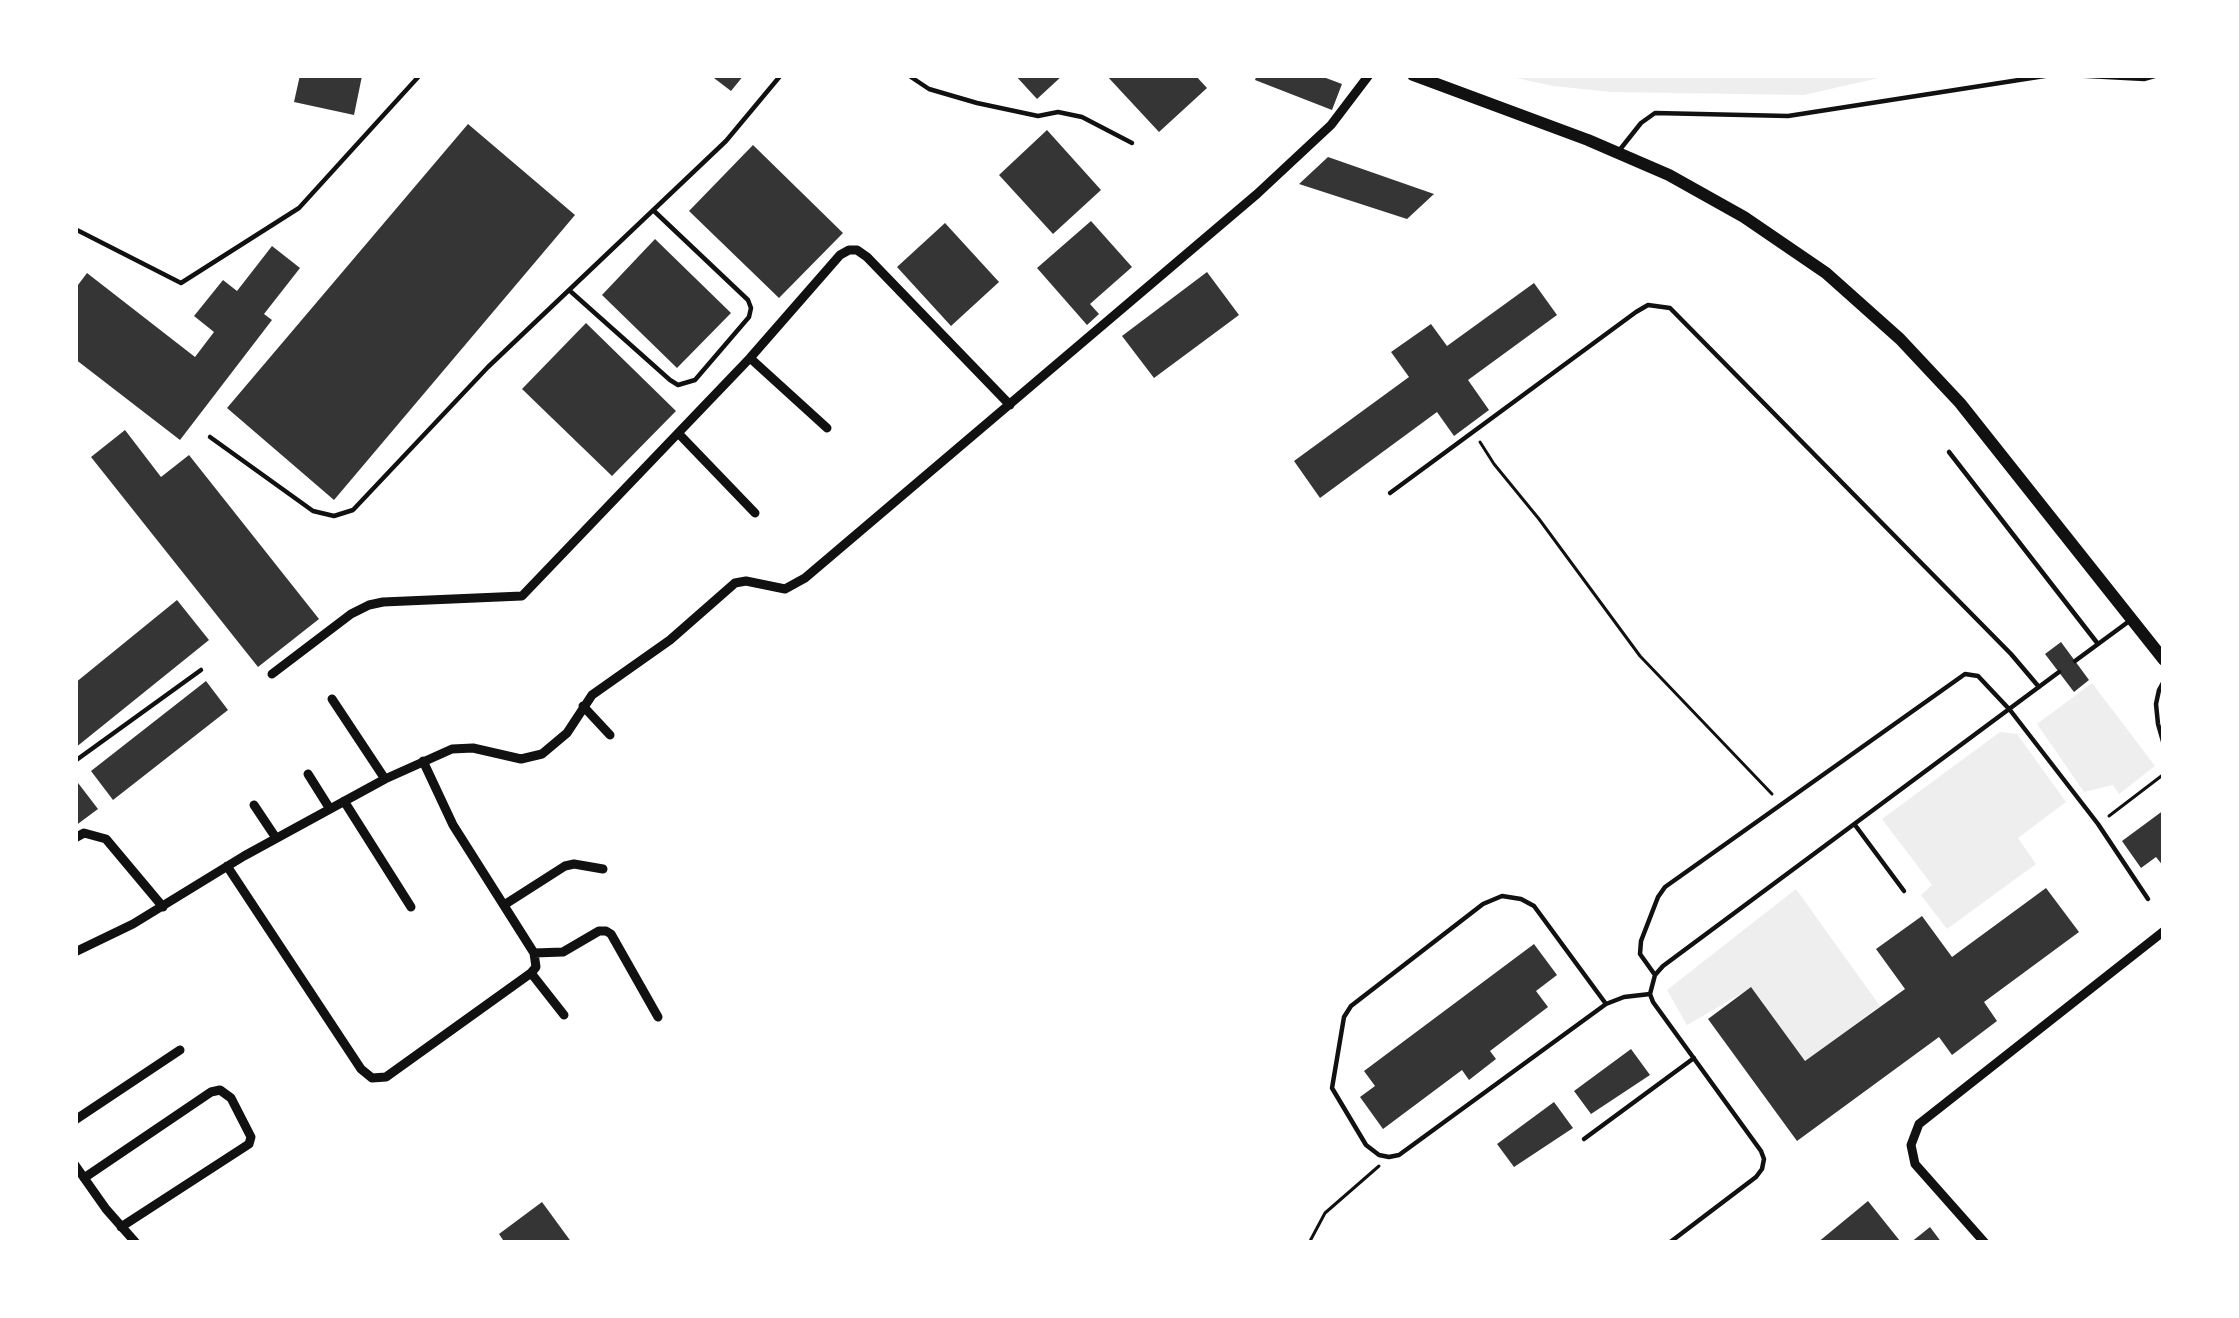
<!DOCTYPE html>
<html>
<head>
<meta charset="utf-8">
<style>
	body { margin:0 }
	#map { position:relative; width:2239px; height:1318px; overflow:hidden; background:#fff; font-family:"Nunito Sans",sans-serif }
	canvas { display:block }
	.frame { position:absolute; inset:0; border:78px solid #fff; pointer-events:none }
</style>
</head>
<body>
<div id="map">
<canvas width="2239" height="1318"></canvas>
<div class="frame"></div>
</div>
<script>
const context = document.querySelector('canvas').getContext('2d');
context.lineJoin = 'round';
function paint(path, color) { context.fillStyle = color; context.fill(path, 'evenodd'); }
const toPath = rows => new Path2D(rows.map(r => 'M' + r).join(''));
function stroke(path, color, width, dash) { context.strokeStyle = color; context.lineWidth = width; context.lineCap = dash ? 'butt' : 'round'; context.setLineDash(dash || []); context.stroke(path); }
const green = toPath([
	[1502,75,1892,75,1804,95,1611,92,1553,86],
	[2092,683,2155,766,2119,794,2113,785,2084,792,2037,724],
	[2000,732,2017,734,2066,802,2018,838,2036,864,1947,929,1921,895,1932,885,1882,819],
	[1796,889,1880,1006,1805,1061,1751,988,1687,1025,1667,990]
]);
const building = toPath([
	[300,75,362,76,354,115,294,102],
	[710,75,744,75,731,91],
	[1015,75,1063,75,1037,99],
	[1106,75,1195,75,1207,88,1159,132],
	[1257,75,1318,75,1342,84,1332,110,1255,80],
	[468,124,575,215,334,500,227,408],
	[1047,130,1101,190,1053,234,999,175],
	[753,145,843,233,779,298,689,211],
	[1328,157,1434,194,1407,219,1299,184],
	[1091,221,1132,267,1090,304,1099,314,1087,325,1037,268],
	[945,223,999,282,951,326,897,267],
	[655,239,731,313,677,368,602,295],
	[272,246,300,268,264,314,272,320,180,440,75,359,75,289,87,273,195,357,214,332,194,316,223,280,237,291],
	[1207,272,1239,315,1154,378,1122,336],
	[1534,283,1557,315,1468,380,1489,410,1454,436,1437,412,1320,498,1294,461,1409,377,1391,352,1431,324,1447,346],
	[586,323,676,411,612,476,522,389],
	[125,430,161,477,189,455,319,619,258,667,91,457],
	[177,600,209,640,75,748,75,683],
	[2061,642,2089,680,2074,692,2045,654],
	[206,681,228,710,113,800,91,771],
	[75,779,98,809,75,826],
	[2164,810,2164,867,2156,857,2141,868,2122,841],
	[2046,888,2079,932,1984,1002,1997,1021,1952,1055,1939,1037,1797,1141,1708,1019,1751,987,1805,1061,1905,989,1876,949,1922,916,1952,957],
	[1534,944,1557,975,1536,991,1548,1007,1490,1051,1496,1059,1469,1080,1462,1070,1383,1129,1360,1097,1375,1086,1364,1071],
	[1631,1049,1650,1075,1591,1114,1574,1091],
	[1554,1102,1573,1128,1514,1167,1497,1144],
	[1868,1201,1900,1241,1817,1243],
	[542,1202,572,1243,505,1243,499,1234],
	[1930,1227,1942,1243,1910,1243]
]);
const path = toPath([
	[1480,442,1494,464,1539,519,1640,656,1772,794],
	[2109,816,2164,774],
	[1309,1243,1325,1213,1379,1166]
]);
const service = toPath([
	[908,75,929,89,977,103,1038,116,1058,112,1082,117,1132,143],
	[2069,75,2144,79,2158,75],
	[1618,152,1641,123,1655,113,1788,116,2051,75],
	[75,229,181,283,299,208,420,75],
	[569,290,670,380,678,385,695,380,749,317,751,308,748,300,653,210],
	[210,437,313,511,334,516,353,510,488,367,726,141,781,75],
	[1949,452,2098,644],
	[1390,493,1636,312,1648,305,1670,308,2011,654,2039,687],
	[2075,661,2128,622],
	[2164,681,2159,690,2156,704,2158,724,2164,745],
	[75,761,201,670],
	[1855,825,1904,891],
	[1655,975,1640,954,1641,941,1658,897,1665,887,1965,674,1978,676,2010,710,2098,824,2148,899],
	[1606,1004,1534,906,1521,899,1502,896,1483,904,1351,1006,1344,1017,1332,1088,1366,1145,1379,1155,1389,1157,1399,1155,1606,1004,1624,997,1650,994],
	[1584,1139,1694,1058],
	[1669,1243,1756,1177,1762,1169,1764,1159,1761,1151,1653,1002,1650,994,1655,975,1663,966,2059,672]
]);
const minor = toPath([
	[750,358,827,428],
	[679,434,755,513],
	[272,674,351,614,369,605,383,602,522,596,750,358,840,255,849,250,857,250,867,257,1010,405],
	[332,699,385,779],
	[583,706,610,735],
	[308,774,330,809],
	[344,801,411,907],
	[254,805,276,838],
	[75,838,84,833,106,839,163,907],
	[227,866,361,1069,372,1078,386,1077,531,973,536,967,534,953,453,825,423,761],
	[504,905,565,866,574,864,603,869],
	[75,952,133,924,244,856,385,779,452,749,473,748,521,759,542,754,567,733,592,695,670,640,735,583,746,581,785,589,805,578,1257,194,1331,125,1369,75],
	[534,953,563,952,599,931,606,931,611,934,658,1017],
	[531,973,564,1015],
	[75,1120,180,1050],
	[75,1165,106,1209,136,1243],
	[84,1178,211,1092,220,1090,231,1098,251,1137,249,1144,121,1227],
	[1985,1243,1915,1164,1911,1145,1919,1124,2164,931]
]);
const secondary = toPath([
	[1413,75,1588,140,1669,175,1744,217,1826,273,1900,339,1960,403,2164,660]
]);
paint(green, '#eee');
paint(building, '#353535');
stroke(path, '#111', 3);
stroke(service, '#111', 4.5);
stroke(minor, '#111', 9);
stroke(secondary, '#111', 12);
</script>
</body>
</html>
